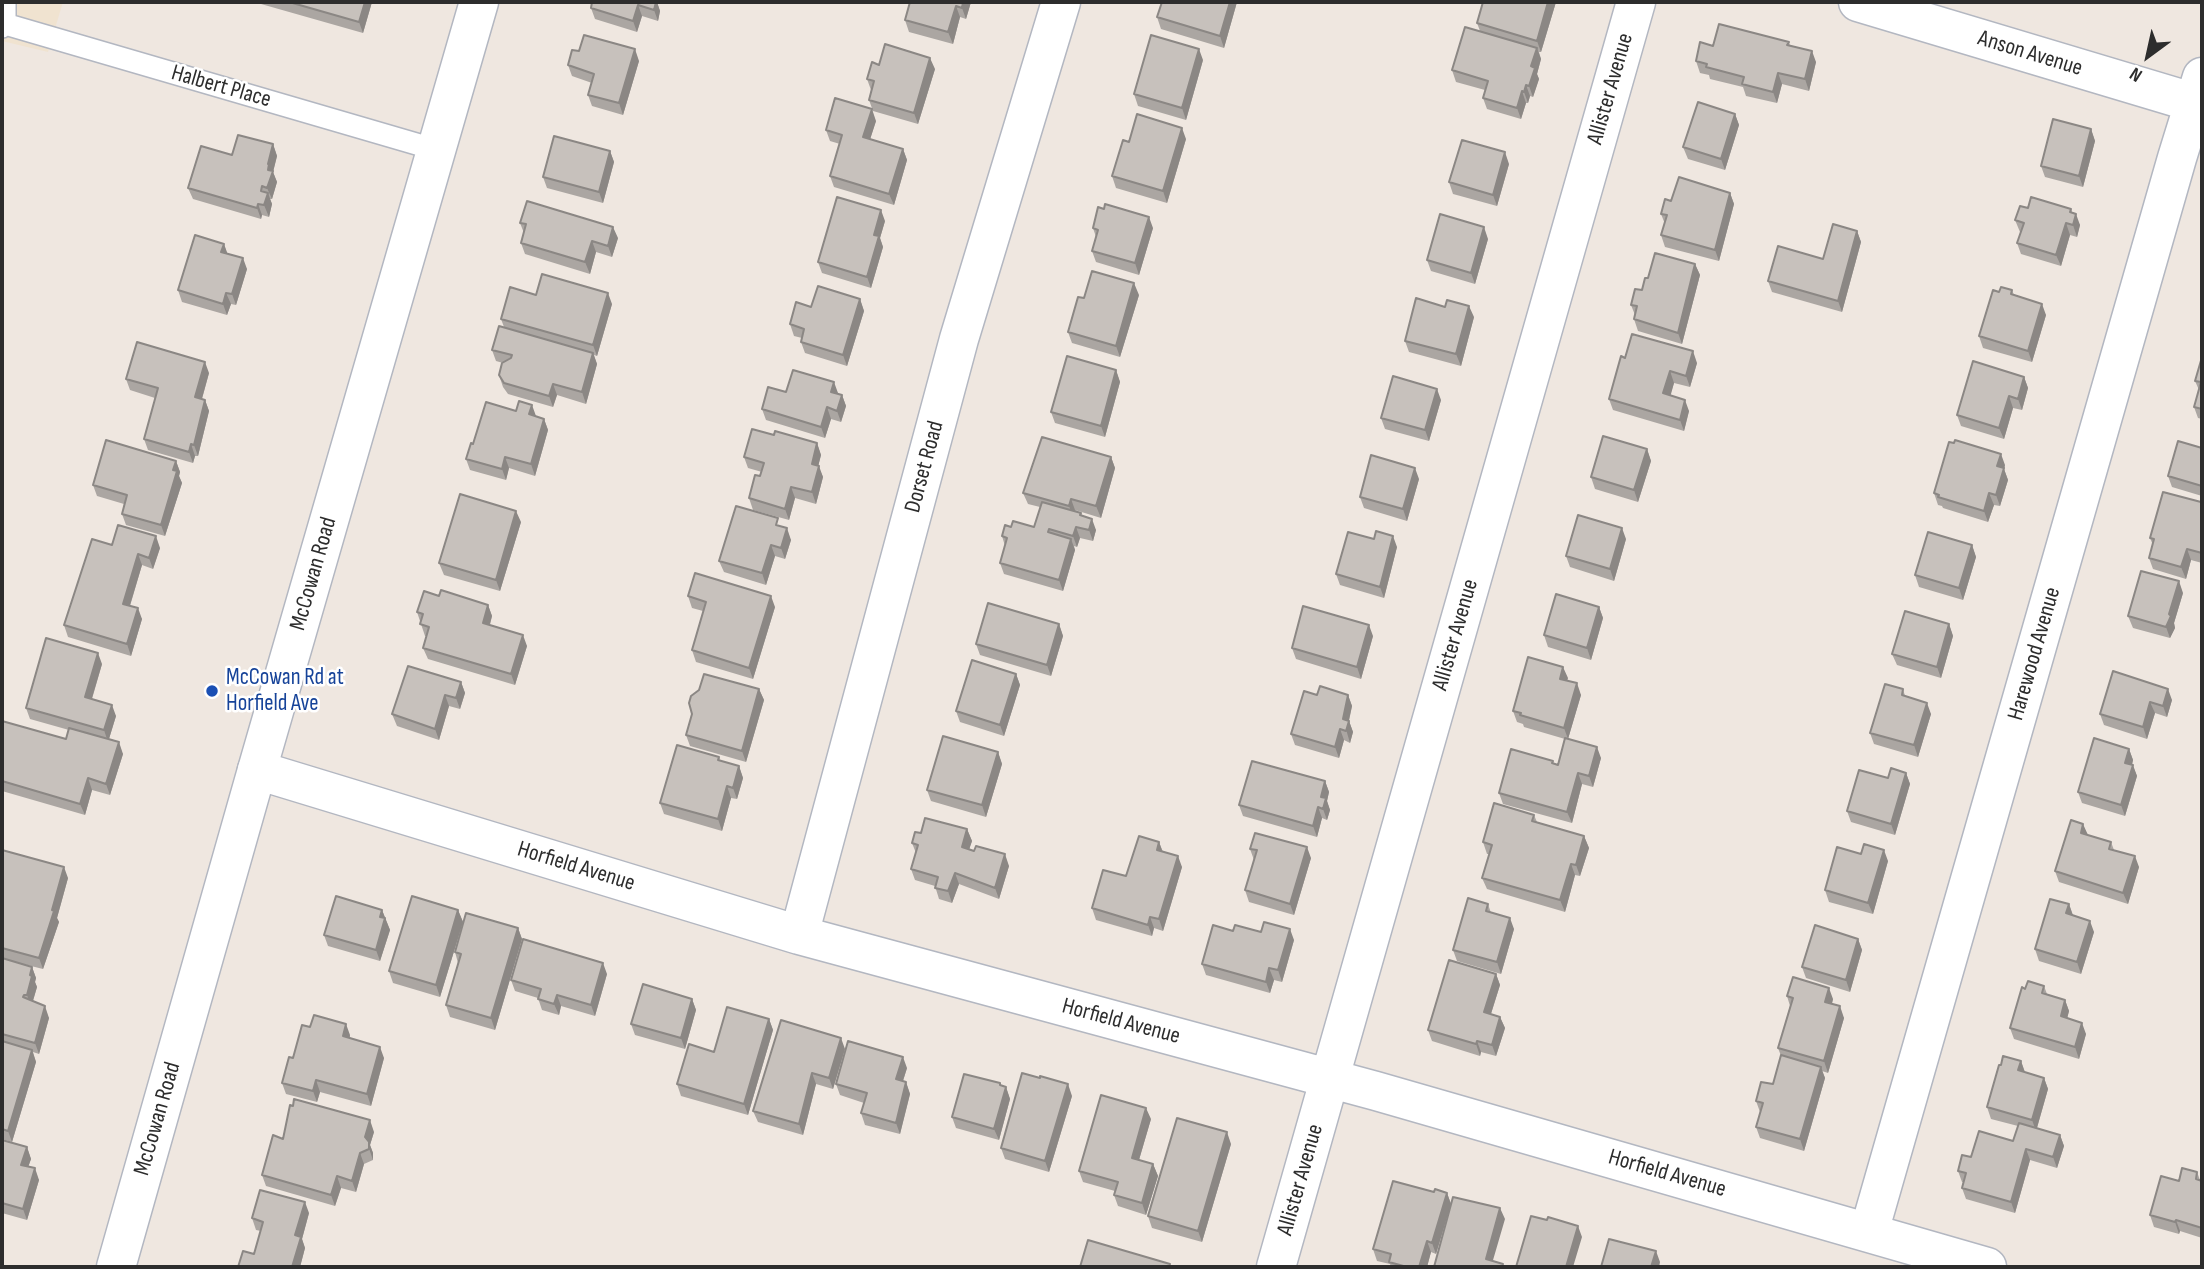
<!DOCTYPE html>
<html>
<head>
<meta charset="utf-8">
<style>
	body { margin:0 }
	#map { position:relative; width:2204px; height:1269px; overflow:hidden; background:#efe7e0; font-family:"Sofia Sans Condensed",sans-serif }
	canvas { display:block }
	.frame { position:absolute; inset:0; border:4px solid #2d2d2d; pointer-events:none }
	.north { position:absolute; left:2113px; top:21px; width:70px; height:70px; -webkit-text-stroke:5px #fff; paint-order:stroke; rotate:213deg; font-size:19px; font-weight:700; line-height:28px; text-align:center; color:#2d2d2d }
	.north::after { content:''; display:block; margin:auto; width:24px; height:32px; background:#2d2d2d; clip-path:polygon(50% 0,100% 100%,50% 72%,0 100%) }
</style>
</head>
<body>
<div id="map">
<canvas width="2204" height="1269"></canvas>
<div class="frame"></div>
<div class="north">N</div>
</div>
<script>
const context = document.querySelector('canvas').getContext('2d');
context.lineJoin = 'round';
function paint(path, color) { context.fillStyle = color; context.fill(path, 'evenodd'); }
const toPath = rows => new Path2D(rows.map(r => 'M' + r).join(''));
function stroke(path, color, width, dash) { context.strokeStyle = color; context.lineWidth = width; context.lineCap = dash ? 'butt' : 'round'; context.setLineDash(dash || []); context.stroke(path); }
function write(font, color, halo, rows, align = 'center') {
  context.font = font + ' "Sofia Sans Condensed",sans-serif'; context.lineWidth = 5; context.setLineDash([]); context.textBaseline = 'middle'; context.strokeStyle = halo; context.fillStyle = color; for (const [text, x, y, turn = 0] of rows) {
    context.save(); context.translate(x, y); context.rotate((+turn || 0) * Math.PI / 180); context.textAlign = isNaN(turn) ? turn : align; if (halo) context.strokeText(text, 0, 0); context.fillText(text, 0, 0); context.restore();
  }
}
const education = toPath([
	[2,2,63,2,48,52,2,41]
]);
const service = toPath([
	[5,24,437,150],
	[2,27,5,24,5,2]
]);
const minor = toPath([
	[1858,2,2202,105],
	[257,770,799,935,1376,1091,1987,1267],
	[799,935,959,339,1061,2],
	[1869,1232,2177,158,2202,77],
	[1276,1267,1636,2]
]);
const tertiary = toPath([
	[116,1267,257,770,479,2]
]);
const wall = toPath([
	[254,2,372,2,363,33],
	[592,2,657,2,660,11,658,21,642,16,637,32,595,19,591,8],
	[971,2,966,19,960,17,953,44,909,32,905,20],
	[1162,2,1237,2,1224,48,1161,29,1157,17],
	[1483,2,1556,2,1541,52,1539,52,1541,59,1537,74,1539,79,1533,97,1530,96,1528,103,1526,103,1521,119,1487,109,1483,98,1485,90,1456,82,1452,70,1480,31,1477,23],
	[1789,42,1790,46,1816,62,1809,91,1782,84,1777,103,1746,96,1743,87,1710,79,1709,75,1700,73,1696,61,1713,46],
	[579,51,639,61,623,115,592,106,588,95,592,83,572,76,568,65],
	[1203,60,1186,120,1138,106,1134,94],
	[879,65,935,69,918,124,873,111,869,100,871,90,867,79],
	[1735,114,1739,125,1725,170,1688,159,1683,147],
	[876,121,870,139,903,149,907,160,894,205,834,187,830,176,840,144,830,141,826,130],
	[2091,129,2095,141,2083,187,2045,177,2041,166],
	[1186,139,1167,203,1116,188,1112,176,1129,142],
	[273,144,277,156,273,172,277,182,272,199,270,199,272,204,269,217,262,215,261,219,193,199,188,188,232,155],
	[610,151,614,162,603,203,547,188,543,177],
	[1509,164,1497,206,1453,194,1449,182],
	[1730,193,1734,204,1719,261,1665,247,1661,235,1665,224,1661,214,1671,201],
	[2028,208,2072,213,2080,225,2077,237,2070,235,2061,266,2021,254,2017,243,2021,232,2020,232,2015,220],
	[885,221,880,238,883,247,871,288,822,273,818,262],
	[520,223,618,238,612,257,596,252,590,274,525,254,521,243,524,233],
	[1093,228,1153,228,1139,275,1096,262,1092,251,1096,237],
	[1857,231,1861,242,1842,312,1772,292,1768,281,1823,259],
	[1488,239,1475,284,1431,271,1427,260],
	[224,244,227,254,247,269,236,305,231,304,227,315,182,302,178,290],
	[1695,264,1700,275,1682,344,1638,331,1634,319,1635,315,1631,305,1642,290,1648,278],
	[2012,290,2014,295,2046,315,2032,362,1983,348,1979,336,1999,292],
	[536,295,612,304,597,356,594,355,597,364,586,404,557,395,553,407,508,394,503,387,499,375,503,363,496,361,492,350,504,327,501,319],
	[1139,295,1120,357,1072,343,1068,332],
	[860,299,864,311,847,366,805,353,801,342,802,338,794,336,790,324,811,307],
	[1474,317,1461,366,1409,352,1405,341],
	[2202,357,2202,419,2198,418,2194,407,2199,390,2195,381],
	[1625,358,1697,363,1690,387,1674,383,1670,395,1689,411,1684,431,1613,410,1609,399],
	[1116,370,1120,382,1105,437,1055,423,1051,412],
	[209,373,202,399,205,400,209,411,198,456,195,456,193,463,148,450,144,439,155,398,130,390,126,379],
	[2024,377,2028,388,2022,410,2013,408,2004,439,1961,426,1957,415],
	[786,392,842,395,846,406,841,422,831,419,825,438,766,420,762,409],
	[1441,400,1429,441,1385,429,1381,418],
	[536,416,544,419,548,430,535,476,509,468,506,480,470,470,466,459,473,444],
	[774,435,817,443,821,455,818,466,823,477,816,504,795,498,789,520,753,510,749,498,762,472,748,468,744,457],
	[2202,448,2202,496,2172,487,2168,476],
	[1647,449,1651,461,1638,502,1595,489,1591,477],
	[1111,457,1115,468,1101,518,1075,510,1081,513,1082,516,1096,530,1093,541,1080,538,1077,547,1074,546,1075,550,1063,591,1004,574,1000,563,1005,546,1002,536,1011,527,1034,527,1040,507,1028,504,1023,493],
	[176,461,180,472,179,476,182,483,165,536,126,525,122,514,124,504,97,496,93,485],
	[2005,465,2004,469,2008,480,2000,506,1994,505,1988,522,1943,508,1942,506,1938,505,1934,493],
	[1419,479,1407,521,1364,508,1360,497],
	[2202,497,2202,563,2191,560,2186,579,2153,569,2149,558,2153,545,2150,538,2201,502],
	[521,522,500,591,444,575,439,563],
	[781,527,791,540,785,559,775,556,766,585,724,572,719,561],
	[1374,539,1397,547,1384,598,1340,585,1336,574],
	[1626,539,1614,581,1570,567,1566,556],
	[112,545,160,548,153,569,142,565,130,606,142,619,131,656,68,637,64,625],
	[1972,545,1976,557,1963,600,1919,587,1915,575],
	[2183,593,2174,623,2175,628,2170,638,2133,628,2128,616],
	[439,596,488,605,492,616,490,625,527,646,515,685,428,659,423,648,427,636,425,636,417,612],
	[688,596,775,607,753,679,696,662,692,650,703,611,692,608],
	[1599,607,1603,618,1591,660,1548,647,1544,635],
	[1059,624,1063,636,1051,676,980,655,976,644],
	[1949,624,1953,636,1941,678,1897,665,1892,654],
	[1373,636,1361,679,1296,659,1292,648],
	[102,664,92,699,116,716,109,739,123,754,110,795,92,790,85,815,2,791,2,721,66,739,69,730,30,719,26,708],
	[2113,671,2172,700,2167,717,2155,713,2147,739,2104,725,2100,714],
	[1016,674,1020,685,1004,736,960,722,956,711],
	[1568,678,1567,680,1581,695,1568,739,1601,758,1593,787,1582,784,1572,823,1503,804,1499,793,1554,764,1558,765,1565,739,1524,727,1523,724,1517,722,1513,711],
	[461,682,465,693,460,709,449,706,439,740,397,726,392,714],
	[759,689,764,700,746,762,690,746,686,735],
	[1903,689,1905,696,1931,714,1918,757,1874,744,1870,733],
	[1317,695,1348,695,1352,706,1349,721,1353,732,1350,743,1344,740,1339,758,1295,745,1291,734],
	[2129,749,2133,760,2132,764,2137,776,2125,816,2082,803,2078,792],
	[998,752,1002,764,986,817,931,801,927,790],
	[719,757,721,761,739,766,743,778,737,799,731,798,722,831,664,814,660,803],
	[1906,773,1910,784,1895,835,1851,822,1847,811,1888,778],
	[1325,781,1329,792,1327,801,1330,810,1327,820,1322,818,1317,837,1243,816,1239,805],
	[1534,815,1537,822,1584,836,1589,848,1580,876,1575,875,1565,912,1487,889,1482,878,1490,854,1487,854,1483,842],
	[967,829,972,841,969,849,1009,866,999,899,959,884,952,903,939,899,935,886,915,880,911,869,916,853,912,843,921,833],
	[2087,835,2111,842,2114,850,2139,867,2128,904,2059,882,2055,871],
	[1159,842,1163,852,1182,867,1163,931,1154,928,1152,936,1096,920,1092,908,1126,876],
	[1250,849,1311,858,1294,915,1249,902,1245,890,1254,860],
	[2,850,68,878,57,918,59,922,43,969,19,963,32,967,36,978,35,982,37,987,33,1001,49,1018,39,1054,33,1052,36,1062,12,1142,2,1139],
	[1861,854,1888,861,1873,914,1829,902,1825,890],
	[1488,904,1491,913,1514,929,1501,974,1457,961,1453,950],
	[2069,904,2073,915,2094,932,2081,974,2039,961,2035,949],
	[382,910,390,930,380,961,328,946,324,935],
	[458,910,463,922,440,997,393,983,389,971],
	[518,928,522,939,495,1030,450,1017,446,1005,458,963,455,952],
	[1233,931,1261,932,1294,940,1282,982,1274,980,1270,993,1206,975,1202,964],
	[1858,939,1862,950,1850,992,1806,978,1802,967],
	[607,974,595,1016,561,1006,559,1015,542,1010,538,998,515,991,511,980],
	[1496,974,1500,985,1491,1014,1500,1017,1505,1028,1496,1056,1481,1052,1480,1056,1432,1041,1428,1030],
	[2044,986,2047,994,2065,1000,2069,1011,2067,1018,2086,1034,2079,1059,2014,1039,2010,1028,2025,989],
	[1787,996,1833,999,1832,1004,1844,1018,1828,1073,1822,1071,1825,1078,1804,1151,1760,1138,1756,1127,1760,1112,1756,1101,1773,1084,1781,1056,1778,1048,1790,1006],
	[692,999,696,1010,685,1049,635,1035,631,1024],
	[769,1019,773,1030,748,1115,681,1096,677,1084,714,1052],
	[350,1035,350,1038,384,1058,371,1106,320,1092,317,1102,286,1094,282,1083,293,1058],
	[845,1049,833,1089,816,1084,803,1135,758,1122,753,1111],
	[2021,1061,2025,1072,2044,1078,2048,1089,2037,1128,2060,1135,2064,1146,2057,1168,2030,1160,2015,1213,1966,1199,1962,1188,1963,1182,1962,1182,1958,1171,1971,1157,2013,1141,2018,1126,1991,1119,1987,1107,2001,1065],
	[907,1068,903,1081,906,1082,910,1094,900,1134,865,1125,861,1113,864,1103,840,1095,836,1084],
	[1000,1083,1001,1086,1006,1087,1010,1099,999,1140,956,1128,952,1117],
	[1072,1096,1049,1172,1005,1159,1001,1148],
	[1151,1119,1139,1160,1153,1164,1158,1176,1146,1215,1118,1206,1114,1195,1115,1191,1083,1182,1079,1171],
	[374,1132,370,1145,373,1153,373,1160,364,1164,356,1192,341,1188,335,1206,266,1186,262,1175,283,1139],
	[2,1140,27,1147,31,1159,28,1167,39,1180,27,1220,2,1213],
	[1231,1144,1202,1242,1152,1228,1148,1216],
	[2197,1172,2200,1180,2202,1181,2202,1238,2180,1231,2179,1234,2154,1227,2150,1215,2179,1181],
	[1434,1192,1447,1193,1451,1204,1436,1254,1431,1252,1427,1267,1391,1267,1390,1264,1377,1261,1373,1249],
	[309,1213,302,1239,305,1248,300,1267,254,1254,261,1231,256,1230,252,1218]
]);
const shadedWall = toPath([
	[365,2,372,2,363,33,359,22],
	[656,2,657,2,660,11,658,21,654,10],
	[963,2,971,2,966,19,962,8],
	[1230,2,1237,2,1224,48,1220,36],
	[1548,2,1556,2,1541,52,1537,41],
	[638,5,642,16,637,32,633,21],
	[956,6,960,17,953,44,948,32],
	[1537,48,1541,59,1537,74,1539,79,1533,97,1529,86,1531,66],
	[635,49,639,61,623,115,619,103],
	[1199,49,1203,60,1186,120,1182,108],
	[1812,51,1816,62,1809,91,1805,79],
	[930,58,935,69,918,124,914,113],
	[1778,73,1782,84,1777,103,1773,92],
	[1526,85,1530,96,1528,103,1524,92],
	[1522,91,1526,103,1521,119,1517,108],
	[872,109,876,121,867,149,863,137],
	[1735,114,1739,125,1725,170,1721,159],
	[1182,128,1186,139,1167,203,1163,191],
	[2091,129,2095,141,2083,187,2079,176],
	[273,144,277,156,273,172,277,182,272,199,267,188,268,164],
	[903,149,907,160,894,205,889,194],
	[610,151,614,162,603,203,599,192],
	[1505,152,1509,164,1497,206,1493,195],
	[268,193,272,204,269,217,264,205],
	[1730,193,1734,204,1719,261,1715,250],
	[258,204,262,215,261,219,257,208],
	[2071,209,2074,219,2076,214,2080,225,2077,237,2073,225,2070,212],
	[881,210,885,221,880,238,883,247,871,288,867,277,874,235],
	[1149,217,1153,228,1139,275,1135,263],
	[2066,223,2070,235,2061,266,2056,255],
	[613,227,618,238,612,257,608,246],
	[1484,227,1488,239,1475,284,1471,273],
	[1857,231,1861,242,1842,312,1838,301],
	[592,241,596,252,590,274,585,262],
	[224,244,228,255,221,252],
	[243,258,247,269,236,305,232,294],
	[1695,264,1700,275,1682,344,1678,333],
	[1134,283,1139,295,1120,357,1116,346],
	[226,293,231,304,227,315,223,304],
	[608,293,612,304,597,356,593,345],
	[860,299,864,311,847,366,843,355],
	[2042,304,2046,315,2032,362,2028,351],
	[1469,306,1474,317,1461,366,1456,354],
	[1693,351,1697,363,1690,387,1686,376],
	[593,353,597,364,586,404,582,392],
	[205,362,209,373,199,409,195,397],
	[1116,370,1120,382,1105,437,1101,426],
	[1670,371,1674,383,1668,405,1663,393],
	[2024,377,2028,388,2022,410,2018,399],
	[834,382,838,393,835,403,831,392],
	[553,384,557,395,553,407,549,396],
	[1437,389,1441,400,1429,441,1425,430],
	[842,395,846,406,841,422,837,411],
	[2009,396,2013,408,2004,439,1999,428],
	[205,400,209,411,198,456,194,445],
	[1685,400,1689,411,1684,431,1680,420],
	[532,405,536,416,529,414],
	[827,407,831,419,825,438,821,427],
	[544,419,548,430,535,476,531,464],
	[817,443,821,455,816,475,812,464],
	[191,444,195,456,193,463,189,452],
	[1647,449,1651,461,1638,502,1634,490],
	[2001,454,2005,465,2004,469,2008,480,2000,506,1996,495,1997,466],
	[505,457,509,468,506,480,502,469],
	[1111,457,1115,468,1101,518,1096,506],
	[176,461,180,472,179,476,182,483,165,536,161,525],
	[819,466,823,477,816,504,812,492],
	[1415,468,1419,479,1407,521,1403,509],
	[791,487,795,498,789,520,785,509],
	[1989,493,1994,505,1988,522,1984,511],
	[1071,499,1075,510,1073,517,1069,506],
	[516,511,521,522,500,591,496,580],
	[1092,519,1096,530,1093,541,1089,530],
	[1076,527,1080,538,1077,547,1073,536],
	[787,528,791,540,785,559,781,548],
	[1622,528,1626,539,1614,581,1610,569],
	[156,536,160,548,153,569,149,558],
	[1393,536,1397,547,1384,598,1380,587],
	[1071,539,1075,550,1063,591,1059,580],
	[771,545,775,556,766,585,762,573],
	[1972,545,1976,557,1963,600,1959,588],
	[2187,549,2191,560,2186,579,2181,567],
	[138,554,142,565,127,615,123,604],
	[2179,581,2183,593,2174,623,2175,628,2170,638,2166,627],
	[771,596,775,607,753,679,749,668],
	[488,605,492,616,487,634,483,623],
	[1599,607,1603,618,1591,660,1587,648],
	[138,608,142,619,131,656,127,644],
	[1059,624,1063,636,1051,676,1047,665],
	[1949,624,1953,636,1941,678,1937,667],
	[1369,625,1373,636,1361,679,1357,667],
	[523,635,527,646,515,685,511,674],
	[98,653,102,664,89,708,85,697],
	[1563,667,1568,678,1564,690,1560,679],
	[1016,674,1020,685,1004,736,1000,725],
	[461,682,465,693,460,709,456,698],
	[1577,683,1581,695,1568,739,1564,728],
	[759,689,764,700,746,762,742,751],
	[2168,689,2172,700,2167,717,2163,706],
	[445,695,449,706,439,740,435,729],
	[1348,695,1352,706,1348,724,1349,721,1353,732,1350,743,1343,719],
	[2150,702,2155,713,2147,739,2143,727],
	[1927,703,1931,714,1918,757,1914,745],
	[112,705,116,716,108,742,104,730],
	[1340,729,1344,740,1339,758,1335,747],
	[119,742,123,754,110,795,106,784],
	[1597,747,1601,758,1593,787,1589,776],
	[2129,749,2133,760,2130,774,2125,763],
	[998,752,1002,764,986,817,982,805],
	[2133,765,2137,776,2125,816,2121,805],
	[739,766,743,778,737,799,733,788],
	[1578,773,1582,784,1572,823,1567,812],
	[1906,773,1910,784,1895,835,1891,824],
	[88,778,92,790,85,815,80,804],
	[1325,781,1329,792,1327,801,1330,810,1327,820,1323,809,1321,797],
	[727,786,731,798,722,831,718,819],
	[1318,807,1322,818,1317,837,1313,826],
	[2083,824,2088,835,2081,833],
	[967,829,972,841,966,859,962,847],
	[1584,836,1589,848,1580,876,1576,865],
	[1159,842,1163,853,1157,850],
	[1307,847,1311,858,1294,915,1290,904],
	[1884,850,1888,861,1873,914,1868,903],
	[1005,854,1009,866,999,899,995,888],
	[1178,856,1182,867,1163,931,1159,919],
	[2135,856,2139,867,2128,904,2123,893],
	[1571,864,1575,875,1565,912,1560,900],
	[64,867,68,878,57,918,59,922,43,969,39,958],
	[955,873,959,884,952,903,948,891],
	[2069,904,2073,916,2066,913],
	[382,910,390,930,380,961,376,950,380,917],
	[458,910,463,922,440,997,436,985],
	[1150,917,1154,928,1152,936,1148,925],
	[1510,918,1514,929,1501,974,1497,962],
	[2090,921,2094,932,2081,974,2077,962],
	[518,928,522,939,495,1030,491,1018],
	[1290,929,1294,940,1282,982,1278,970],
	[1858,939,1862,950,1850,992,1846,980],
	[603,963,607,974,595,1016,591,1005],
	[32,967,36,978,35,982,37,987,31,1007,27,995,30,975],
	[1269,968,1274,980,1270,993,1266,982],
	[1496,974,1500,985,1488,1023,1484,1012],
	[1829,988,1833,999,1829,1014,1825,1002],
	[557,995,561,1006,559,1015,554,1004],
	[692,999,696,1010,685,1049,681,1038],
	[2065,1000,2069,1011,2065,1027,2061,1016],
	[45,1006,49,1018,39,1054,35,1043],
	[1840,1006,1844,1018,1828,1073,1824,1061],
	[1500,1017,1505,1028,1496,1056,1492,1045],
	[769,1019,773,1030,748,1115,744,1104],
	[2082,1023,2086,1034,2079,1059,2075,1047],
	[346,1024,350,1035,347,1047,343,1036],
	[841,1038,845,1049,833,1089,829,1078],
	[1477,1041,1481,1052,1480,1056,1476,1044],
	[380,1047,384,1058,371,1106,367,1094],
	[32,1050,36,1062,12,1142,8,1131],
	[903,1057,907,1068,900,1090,896,1079],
	[2021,1061,2025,1073,2018,1070],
	[1821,1067,1825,1078,1804,1151,1800,1139],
	[812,1073,816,1084,803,1135,799,1124],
	[2044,1078,2048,1089,2036,1131,2032,1120],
	[316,1080,320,1092,317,1102,313,1091],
	[906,1082,910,1094,900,1134,896,1123],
	[1068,1084,1072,1096,1049,1172,1045,1161],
	[1006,1087,1010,1099,999,1140,994,1129],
	[1146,1108,1151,1119,1136,1170,1132,1158],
	[370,1120,374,1132,370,1145,373,1153,373,1160,365,1137],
	[1227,1132,1231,1144,1202,1242,1198,1231],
	[2060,1135,2064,1146,2057,1168,2053,1157],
	[27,1147,31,1159,25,1176,21,1165],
	[2026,1149,2030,1160,2015,1213,2011,1202],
	[360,1153,364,1164,356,1192,352,1181],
	[1153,1164,1158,1176,1146,1215,1142,1203],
	[35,1168,39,1180,27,1220,23,1209],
	[337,1176,341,1188,335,1206,331,1195],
	[1447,1193,1451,1204,1436,1254,1432,1243],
	[305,1202,309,1213,302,1239,305,1248,300,1267,292,1267,295,1235],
	[1500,1208,1505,1219,1491,1267,1486,1259],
	[2176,1220,2180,1231,2179,1234,2175,1222],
	[1578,1226,1582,1237,1573,1267,1566,1267],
	[1427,1241,1431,1252,1427,1267,1419,1267],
	[1656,1251,1660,1262,1659,1267,1651,1267]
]);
const building = toPath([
	[289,2,365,2,359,22,289,2],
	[592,2,656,2,654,10,638,5,633,21,591,8,592,2],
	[910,2,963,2,962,8,956,6,948,32,905,20,910,2],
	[1162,2,1230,2,1220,36,1157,17,1162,2],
	[1483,2,1548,2,1537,41,1477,23,1483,2],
	[1719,24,1789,42,1787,45,1812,51,1805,79,1778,73,1773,92,1742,84,1744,77,1706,67,1707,64,1696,61,1700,42,1713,46,1719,24],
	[1465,27,1537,48,1531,66,1535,68,1529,86,1526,85,1524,92,1522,91,1517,108,1483,98,1488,81,1452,70,1465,27],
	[584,35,635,49,619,103,588,95,594,74,568,65,572,50,579,51,584,35],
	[1151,35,1199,49,1182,108,1134,94,1151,35],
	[885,44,930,58,914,113,869,100,874,81,867,79,872,62,879,65,885,44],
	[835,98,872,109,863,137,903,149,889,194,830,176,842,135,826,130,835,98],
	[1698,102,1735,114,1721,159,1683,147,1698,102],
	[1137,114,1182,128,1163,191,1112,176,1123,140,1129,142,1137,114],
	[2053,119,2091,129,2079,176,2041,166,2053,119],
	[238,135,273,144,268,164,269,164,268,170,273,171,267,188,262,186,261,191,268,193,264,205,258,204,257,208,188,188,201,146,232,155,238,135],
	[554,136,610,151,599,192,543,177,554,136],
	[1462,140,1505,152,1493,195,1449,182,1462,140],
	[1679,177,1730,193,1715,250,1661,235,1667,215,1661,214,1665,199,1671,201,1679,177],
	[837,197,881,210,874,235,879,236,867,277,818,262,837,197],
	[2031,197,2071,209,2070,212,2076,214,2073,225,2066,223,2056,255,2017,243,2024,223,2015,220,2020,206,2028,208,2031,197],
	[527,201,613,227,608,246,592,241,585,262,521,243,526,224,520,223,527,201],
	[1105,204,1149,217,1135,263,1092,251,1098,230,1093,228,1098,207,1104,209,1105,204],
	[1440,214,1484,227,1471,273,1427,260,1440,214],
	[1833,224,1857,231,1838,301,1768,281,1778,246,1823,259,1833,224],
	[195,235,224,244,221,252,243,258,232,294,226,293,223,304,178,290,195,235],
	[1655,253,1695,264,1678,333,1634,319,1637,306,1631,305,1635,289,1642,290,1645,278,1648,278,1655,253],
	[1092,271,1134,283,1116,346,1068,332,1078,297,1084,298,1092,271],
	[542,274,608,293,593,345,501,319,510,287,536,295,542,274],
	[818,286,860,299,843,355,801,342,804,329,790,324,796,302,811,307,818,286],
	[2001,287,2012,290,2011,294,2042,304,2028,351,1979,336,1993,290,1999,292,2001,287],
	[1416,298,1445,307,1447,300,1469,306,1456,354,1405,341,1416,298],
	[499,326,593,353,582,392,553,384,549,396,504,383,499,375,502,363,511,358,512,355,492,350,499,326],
	[1632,334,1693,351,1686,376,1670,371,1663,393,1685,400,1680,420,1609,399,1621,356,1625,358,1632,334],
	[137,342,205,362,195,397,205,400,194,445,191,444,189,452,144,439,158,388,126,379,137,342],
	[1067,356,1116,370,1101,426,1051,412,1067,356],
	[2202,357,2202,409,2194,407,2201,382,2195,381,2202,357],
	[1973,361,2024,377,2018,399,2009,396,1999,428,1957,415,1973,361],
	[793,370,834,382,831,392,842,395,837,411,827,407,821,427,762,409,768,387,786,392,793,370],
	[1393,376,1437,389,1425,430,1381,418,1393,376],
	[519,401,532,405,529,414,544,419,531,464,505,457,502,469,466,459,471,443,473,444,486,402,516,411,519,401],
	[752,429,774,435,775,431,817,443,812,464,819,466,812,492,791,487,785,509,749,498,755,475,760,476,764,463,744,457,752,429],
	[1603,436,1647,449,1634,490,1591,477,1603,436],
	[1042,437,1111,457,1096,506,1071,499,1069,506,1023,493,1042,437],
	[106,440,176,461,173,470,177,471,161,525,122,514,127,495,93,485,106,440],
	[1955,440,2001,454,1997,466,2004,468,1996,495,1989,493,1984,511,1938,497,1939,495,1934,493,1949,442,1954,443,1955,440],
	[2178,441,2202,448,2202,486,2168,476,2178,441],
	[1371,455,1415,468,1403,509,1360,497,1371,455],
	[2163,492,2201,502,2202,497,2202,553,2187,549,2181,567,2149,558,2154,539,2150,538,2163,492],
	[460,494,516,511,496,580,439,563,460,494],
	[1042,502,1081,513,1080,515,1092,519,1089,530,1076,527,1073,536,1049,529,1048,532,1071,539,1059,580,1000,563,1007,538,1002,536,1005,525,1011,527,1013,521,1034,527,1042,502],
	[736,506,778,518,776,525,787,528,781,548,771,545,762,573,719,561,736,506],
	[1578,515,1622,528,1610,569,1566,556,1578,515],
	[118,525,156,536,149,558,138,554,123,604,138,608,127,644,64,625,92,539,112,545,118,525],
	[1376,531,1393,536,1380,587,1336,574,1348,532,1374,539,1376,531],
	[1928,532,1972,545,1959,588,1915,575,1928,532],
	[2141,571,2179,581,2169,614,2171,616,2166,627,2128,616,2141,571],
	[695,573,771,596,749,668,692,650,706,602,688,596,695,573],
	[441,590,488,605,483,623,523,635,511,674,423,648,429,627,420,624,423,614,417,612,424,591,439,596,441,590],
	[1556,594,1599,607,1587,648,1544,635,1556,594],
	[988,603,1059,624,1047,665,976,644,988,603],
	[1303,606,1369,625,1357,667,1292,648,1303,606],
	[1905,611,1949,624,1937,667,1892,654,1905,611],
	[46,638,98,653,85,697,112,705,104,730,26,708,46,638],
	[1528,657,1563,667,1560,679,1577,683,1564,728,1520,715,1521,713,1513,711,1528,657],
	[972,660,1016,674,1000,725,956,711,972,660],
	[408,666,461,682,456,698,445,695,435,729,392,714,408,666],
	[2113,671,2168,689,2163,706,2150,702,2143,727,2100,714,2113,671],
	[704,674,759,689,742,751,686,735,692,714,689,703,691,696,699,690,704,674],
	[1885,684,1903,689,1902,695,1927,703,1914,745,1870,733,1885,684],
	[1320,686,1348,695,1343,719,1349,721,1346,731,1340,729,1335,747,1291,734,1304,691,1317,695,1320,686],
	[2,721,66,739,69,728,119,742,106,784,88,778,80,804,2,781,2,721],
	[943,736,998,752,982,805,927,790,943,736],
	[1565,738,1597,747,1589,776,1578,773,1567,812,1499,793,1511,749,1553,761,1552,763,1558,765,1565,738],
	[2094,738,2129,749,2125,763,2133,765,2121,805,2078,792,2094,738],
	[677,745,719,757,718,760,739,766,733,788,727,786,718,819,660,803,677,745],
	[1252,761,1325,781,1321,797,1326,798,1323,809,1318,807,1313,826,1239,805,1252,761],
	[1891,768,1906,773,1891,824,1847,811,1859,770,1888,778,1891,768],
	[1494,803,1534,815,1532,821,1584,836,1576,865,1571,864,1560,900,1482,878,1492,845,1483,842,1494,803],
	[925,818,967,829,962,847,974,851,976,846,1005,854,995,888,955,873,948,891,935,888,938,877,911,869,918,845,912,843,915,832,921,833,925,818],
	[2071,820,2083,824,2081,833,2111,842,2109,849,2135,856,2123,893,2055,871,2071,820],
	[1255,833,1307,847,1290,904,1245,890,1257,850,1250,849,1255,833],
	[1139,836,1159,842,1157,850,1178,856,1159,919,1150,917,1148,925,1092,908,1103,870,1126,876,1139,836],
	[1864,844,1884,850,1868,903,1825,890,1837,847,1861,854,1864,844],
	[2,850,64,867,52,910,54,911,39,958,2,948,2,850],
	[336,896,382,910,380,917,385,918,376,950,324,935,336,896],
	[412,896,458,910,436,985,389,971,412,896],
	[1468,898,1488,904,1486,911,1510,918,1497,962,1453,950,1468,898],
	[2050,899,2069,904,2066,913,2090,921,2077,962,2035,949,2050,899],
	[466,913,518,928,491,1018,446,1005,461,954,455,952,466,913],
	[1264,922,1290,929,1278,970,1269,968,1266,982,1202,964,1213,925,1233,931,1235,925,1261,932,1264,922],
	[1815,925,1858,939,1846,980,1802,967,1815,925],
	[523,939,603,963,591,1005,557,995,554,1004,538,999,541,989,511,980,523,939],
	[2,958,32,967,30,975,32,976,27,995,24,995,23,997,45,1006,35,1043,2,1034,2,958],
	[1449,960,1496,974,1484,1012,1500,1017,1492,1045,1477,1041,1476,1044,1428,1030,1449,960],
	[1793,977,1829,988,1825,1002,1840,1006,1824,1061,1778,1048,1793,998,1787,996,1793,977],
	[2028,981,2044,986,2042,993,2065,1000,2061,1016,2082,1023,2075,1047,2010,1028,2022,987,2025,989,2028,981],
	[643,984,692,999,681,1038,631,1024,643,984],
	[727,1007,769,1019,744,1104,677,1084,689,1044,714,1052,727,1007],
	[314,1015,346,1024,343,1036,380,1047,367,1094,316,1080,313,1091,282,1083,289,1057,293,1058,302,1025,310,1027,314,1015],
	[781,1020,841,1038,829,1078,812,1073,799,1124,753,1111,781,1020],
	[2,1041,32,1050,8,1131,2,1129,2,1041],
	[848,1041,903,1057,896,1079,906,1082,896,1123,861,1113,867,1093,836,1084,848,1041],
	[1781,1055,1821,1067,1800,1139,1756,1127,1763,1103,1756,1101,1761,1082,1773,1084,1781,1055],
	[2003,1056,2021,1061,2018,1070,2044,1078,2032,1120,1987,1107,1999,1065,2001,1065,2003,1056],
	[1022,1073,1040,1078,1040,1076,1068,1084,1045,1161,1001,1148,1022,1073],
	[964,1074,1000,1083,1000,1085,1006,1087,994,1129,952,1117,964,1074],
	[1101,1095,1146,1108,1132,1158,1153,1164,1142,1203,1114,1195,1118,1182,1079,1171,1101,1095],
	[294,1099,370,1120,365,1137,369,1142,369,1149,360,1153,352,1181,337,1176,331,1195,262,1175,273,1135,283,1139,290,1105,293,1106,294,1099],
	[1177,1118,1227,1132,1198,1231,1148,1216,1177,1118],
	[2019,1123,2060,1135,2053,1157,2026,1149,2011,1202,1962,1188,1966,1173,1958,1171,1962,1155,1971,1157,1979,1131,2013,1141,2019,1123],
	[2,1140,27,1147,21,1165,35,1168,23,1209,2,1203,2,1140],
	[2182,1168,2197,1172,2196,1179,2202,1181,2202,1228,2176,1220,2175,1222,2150,1215,2161,1176,2179,1181,2182,1168],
	[1393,1181,1434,1192,1435,1189,1447,1193,1432,1243,1427,1241,1419,1267,1407,1267,1389,1262,1391,1254,1373,1249,1393,1181],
	[260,1190,305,1202,295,1235,301,1237,292,1267,238,1267,243,1251,254,1254,263,1222,252,1218,260,1190],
	[1453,1197,1500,1208,1486,1259,1503,1264,1502,1267,1434,1267,1453,1197],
	[1531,1216,1547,1220,1548,1217,1578,1226,1566,1267,1516,1267,1531,1216],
	[1609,1239,1656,1251,1651,1267,1601,1267,1609,1239],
	[1088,1240,1170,1264,1169,1267,1080,1267,1088,1240]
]);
const markers = [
	[212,691,7,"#1a4fb4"]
];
const streetNames = [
	["Anson Avenue",2030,54,17],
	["Halbert Place",221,87,16],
	["Allister Avenue",1611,89,-74],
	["Dorset Road",925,467,-75],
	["McCowan Road",314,574,-74],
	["Allister Avenue",1456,635,-74],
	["Harewood Avenue",2035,654,-74],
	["Horfield Avenue",576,867,17],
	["Horfield Avenue",1121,1022,15],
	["McCowan Road",158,1119,-74],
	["Horfield Avenue",1667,1174,16],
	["Allister Avenue",1301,1180,-74]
];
const transitNames = [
	["McCowan Rd at",226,678],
	["Horfield Ave",226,704]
];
paint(education, '#f0e3d0');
stroke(service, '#b3b7c1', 24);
stroke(minor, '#b3b7c1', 41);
stroke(tertiary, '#b3b7c1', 41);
stroke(service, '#fff', 21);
stroke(minor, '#fff', 38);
stroke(tertiary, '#fff', 38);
paint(wall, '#aba6a2');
paint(shadedWall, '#8b8784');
paint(building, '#c7c1bc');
stroke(building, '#8b8784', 2);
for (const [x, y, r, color] of markers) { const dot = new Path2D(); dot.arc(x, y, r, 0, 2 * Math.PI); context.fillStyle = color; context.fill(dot); stroke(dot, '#fff', 2.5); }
write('23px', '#2d2d2d', '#fff', streetNames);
write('23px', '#164399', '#fff', transitNames, 'left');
</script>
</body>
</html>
